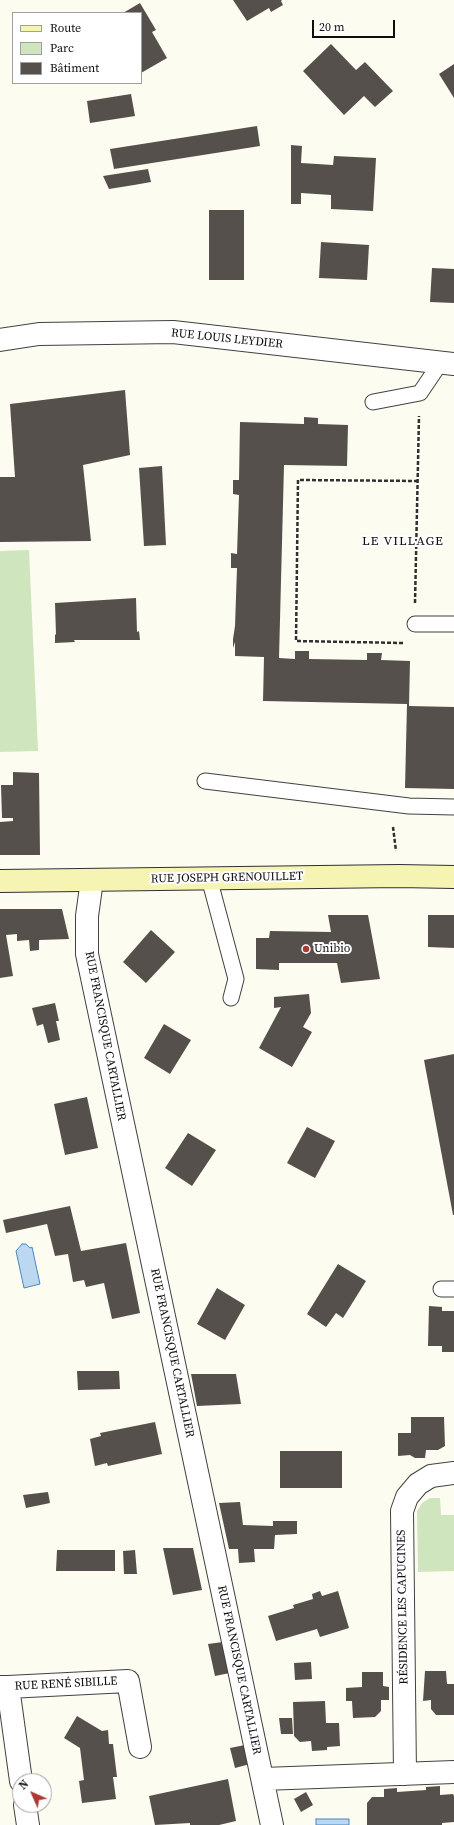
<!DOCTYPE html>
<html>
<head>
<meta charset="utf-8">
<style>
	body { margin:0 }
	#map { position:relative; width:454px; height:1825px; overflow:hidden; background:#fdfcf1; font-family:"Source Serif 4",serif }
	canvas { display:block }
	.legend { position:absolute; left:12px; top:12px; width:130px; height:72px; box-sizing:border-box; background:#fff; border:1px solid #9f9f9f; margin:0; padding:5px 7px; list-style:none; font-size:12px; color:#0e0e0e }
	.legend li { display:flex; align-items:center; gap:8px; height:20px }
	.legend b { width:20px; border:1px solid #9f9f9f }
	.north { position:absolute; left:12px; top:1773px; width:40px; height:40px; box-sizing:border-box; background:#fff; border:1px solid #9f9f9f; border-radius:50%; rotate:315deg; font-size:11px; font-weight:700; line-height:16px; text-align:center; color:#0e0e0e }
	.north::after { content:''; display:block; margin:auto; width:14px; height:18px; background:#af3835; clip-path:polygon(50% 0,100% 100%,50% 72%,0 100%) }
	.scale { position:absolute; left:312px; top:20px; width:83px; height:18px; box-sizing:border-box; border:2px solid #0e0e0e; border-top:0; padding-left:5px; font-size:12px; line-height:14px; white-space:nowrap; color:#0e0e0e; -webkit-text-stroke:3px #fff; paint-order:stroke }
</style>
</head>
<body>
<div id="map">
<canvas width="454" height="1825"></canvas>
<ul class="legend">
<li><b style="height:5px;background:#f6f4b3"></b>Route</li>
<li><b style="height:11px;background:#cfe5be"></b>Parc</li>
<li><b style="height:11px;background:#56504c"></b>Bâtiment</li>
</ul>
<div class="north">N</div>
<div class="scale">20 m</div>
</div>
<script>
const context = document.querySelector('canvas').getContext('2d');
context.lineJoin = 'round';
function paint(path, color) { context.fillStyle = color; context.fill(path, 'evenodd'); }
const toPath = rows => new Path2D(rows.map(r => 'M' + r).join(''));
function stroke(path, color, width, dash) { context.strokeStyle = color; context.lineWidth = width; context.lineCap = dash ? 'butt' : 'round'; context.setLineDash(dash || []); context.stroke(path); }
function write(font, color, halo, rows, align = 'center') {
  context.font = font + ' "Source Serif 4",serif'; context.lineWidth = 4; context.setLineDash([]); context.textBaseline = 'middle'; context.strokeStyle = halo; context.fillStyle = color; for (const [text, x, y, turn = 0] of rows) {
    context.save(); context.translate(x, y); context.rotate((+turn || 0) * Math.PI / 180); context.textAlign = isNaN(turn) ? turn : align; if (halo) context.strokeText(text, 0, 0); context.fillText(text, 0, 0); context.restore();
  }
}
const green = toPath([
	[29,550,38,751,0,752,0,551],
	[430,1498,440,1498,441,1515,454,1515,454,1571,418,1572,417,1511,422,1503]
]);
const water = toPath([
	[22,1244,26,1244,30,1248,32,1247,40,1284,24,1288,16,1251,22,1244],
	[316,1819,349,1819,349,1825,316,1825,316,1819]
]);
const building = toPath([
	[233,0,282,0,281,1,283,5,271,12,269,8,247,21],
	[140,3,156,30,152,32,167,58,141,73,141,13,123,13],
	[331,44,356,70,365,62,393,91,375,107,364,96,344,115,303,71],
	[454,64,454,98,439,74],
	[131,94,135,116,90,123,87,101],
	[257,126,260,146,114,169,110,149],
	[291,145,302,146,301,163,333,165,334,156,376,158,373,211,331,209,331,195,301,193,301,204,291,204],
	[148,169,151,182,134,185,109,189,103,176],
	[209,210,244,210,244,280,209,280],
	[321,242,369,245,367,280,319,278],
	[432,268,454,269,454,303,430,302],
	[125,390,130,455,83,465,91,541,0,542,0,477,15,477,10,404],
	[304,417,318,418,318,424,348,425,347,466,284,465,279,658,295,659,295,651,309,651,309,659,367,660,367,653,382,653,381,660,410,661,409,706,454,707,454,789,405,788,407,704,263,701,264,657,235,656,235,642,233,648,233,639,235,626,237,568,231,568,231,553,237,554,239,495,233,494,233,480,239,480,240,422,304,424],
	[162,466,166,545,144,546,139,468],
	[136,598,137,632,139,631,140,640,74,640,75,642,55,643,55,634,56,635,55,603],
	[13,772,39,773,40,855,0,855,0,822,13,821,13,818,2,818,1,785,13,785],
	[0,909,62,909,69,939,39,940,39,950,30,951,29,940,17,941,17,934,6,935,13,976,0,978],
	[328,915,368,915,380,979,341,983,337,963,279,963,279,970,256,969,256,938,269,938,270,931,331,932],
	[428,915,454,915,454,948,428,947],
	[151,930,175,952,146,983,123,962],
	[309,994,311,1013,303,1027,312,1032,292,1067,259,1048,281,1007,274,1008,274,997],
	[55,1003,59,1021,56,1021,60,1040,48,1043,43,1024,37,1026,32,1008],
	[164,1024,191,1040,170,1074,144,1058],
	[454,1054,454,1215,453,1215,424,1060],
	[87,1097,98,1148,65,1155,54,1104],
	[307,1127,335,1141,315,1178,287,1163],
	[188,1133,216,1150,192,1186,165,1168],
	[70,1206,81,1251,126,1243,140,1313,112,1319,104,1283,86,1287,84,1280,73,1282,68,1254,55,1256,47,1224,6,1233,3,1220],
	[338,1264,366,1281,343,1318,336,1313,326,1327,307,1314],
	[217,1288,245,1305,225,1340,197,1324],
	[429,1306,442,1307,442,1311,454,1311,454,1352,442,1352,442,1346,428,1346],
	[77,1371,119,1371,120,1389,78,1390],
	[191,1374,236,1374,241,1404,197,1406],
	[411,1417,444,1417,445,1446,438,1450,426,1450,425,1458,415,1458,410,1455,398,1456,398,1433,411,1433],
	[155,1422,162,1454,108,1466,107,1463,95,1466,90,1439,101,1436,100,1433],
	[280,1451,342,1451,342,1488,280,1488],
	[48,1492,50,1503,26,1508,23,1495],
	[240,1502,243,1525,273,1526,273,1521,297,1521,297,1534,275,1535,274,1549,254,1549,255,1562,239,1563,238,1549,229,1549,219,1503],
	[163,1548,193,1548,202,1590,173,1595],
	[57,1550,115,1550,115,1571,56,1571],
	[135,1550,137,1574,124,1574,123,1551],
	[320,1591,322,1596,338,1591,349,1628,320,1637,317,1629,276,1641,268,1616,294,1608,293,1605,313,1599,312,1594],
	[223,1642,230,1673,215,1676,208,1644],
	[311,1662,312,1679,295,1680,294,1663],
	[425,1671,446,1671,447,1684,454,1684,454,1715,436,1715,431,1709,431,1700,423,1701],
	[362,1672,383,1672,383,1686,389,1687,389,1700,381,1700,381,1711,375,1717,353,1718,352,1701,346,1701,346,1688,362,1687],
	[325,1701,326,1723,339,1723,340,1746,327,1747,327,1750,312,1751,311,1741,300,1742,294,1736,293,1702],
	[77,1716,102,1731,108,1730,109,1744,113,1744,117,1777,113,1777,116,1799,82,1803,79,1781,84,1780,80,1748,64,1738],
	[279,1718,292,1718,293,1734,281,1734],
	[245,1745,250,1764,235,1768,230,1748],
	[228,1779,236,1821,219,1825,190,1825,190,1823,155,1825,149,1796],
	[440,1786,440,1795,453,1794,454,1796,454,1822,442,1823,442,1825,367,1825,367,1803,372,1797,384,1797,384,1789,397,1788,397,1792,426,1790,426,1787],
	[306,1792,313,1805,301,1812,294,1799]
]);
const path = toPath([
	[415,603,419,416],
	[403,643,296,641,298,480,418,481],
	[393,827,396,851]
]);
const service = toPath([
	[373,402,420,393,441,362],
	[415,624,454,624],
	[205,781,409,806,454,807],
	[209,878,236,979,231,998],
	[441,1289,454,1289]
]);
const minor = toPath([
	[92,880,87,916,87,954,272,1825],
	[0,1687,8,1687,21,1781],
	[8,1687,128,1681,140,1747],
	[405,1774,402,1511,407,1497,418,1484,431,1476,454,1473],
	[263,1779,454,1772],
	[25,1805,28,1825]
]);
const tertiary = toPath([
	[0,340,39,334,173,332,454,364]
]);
const secondary = toPath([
	[0,881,399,876,454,877]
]);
const markers = [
	[306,949,4,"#af3835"]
];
const streetNames = [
	["RUE LOUIS LEYDIER",227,339,6],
	["RUE JOSEPH GRENOUILLET",227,878,-1],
	["RUE FRANCISQUE CARTALLIER",105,1036,79],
	["RUE FRANCISQUE CARTALLIER",172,1353,78],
	["RÉSIDENCE LES CAPUCINES",403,1607,-91],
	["RUE FRANCISQUE CARTALLIER",239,1670,78],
	["RUE RENÉ SIBILLE",66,1684,-3]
];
const poiNames = [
	["Unibio",314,949]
];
const neighbourhoodNames = [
	["LE VILLAGE",403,542]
];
paint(green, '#cfe5be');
paint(water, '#bbd8f0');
stroke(water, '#4987bf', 1);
paint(building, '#56504c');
stroke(service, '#414141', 17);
stroke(minor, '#414141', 24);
stroke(tertiary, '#414141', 24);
stroke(secondary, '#303030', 24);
stroke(path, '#303030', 2.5, [4, 2]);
stroke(service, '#fff', 15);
stroke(minor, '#fff', 22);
stroke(tertiary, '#fff', 22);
stroke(secondary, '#f6f4b3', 22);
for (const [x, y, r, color] of markers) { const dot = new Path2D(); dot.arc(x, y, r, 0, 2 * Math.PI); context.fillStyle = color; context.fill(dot); stroke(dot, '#fff', 1.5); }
write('12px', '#0e0e0e', '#fff', streetNames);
write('12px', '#0e0e0e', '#fff', poiNames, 'left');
context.letterSpacing = '1px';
write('13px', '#0e0e0e', '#fff', neighbourhoodNames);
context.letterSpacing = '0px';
</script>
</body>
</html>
